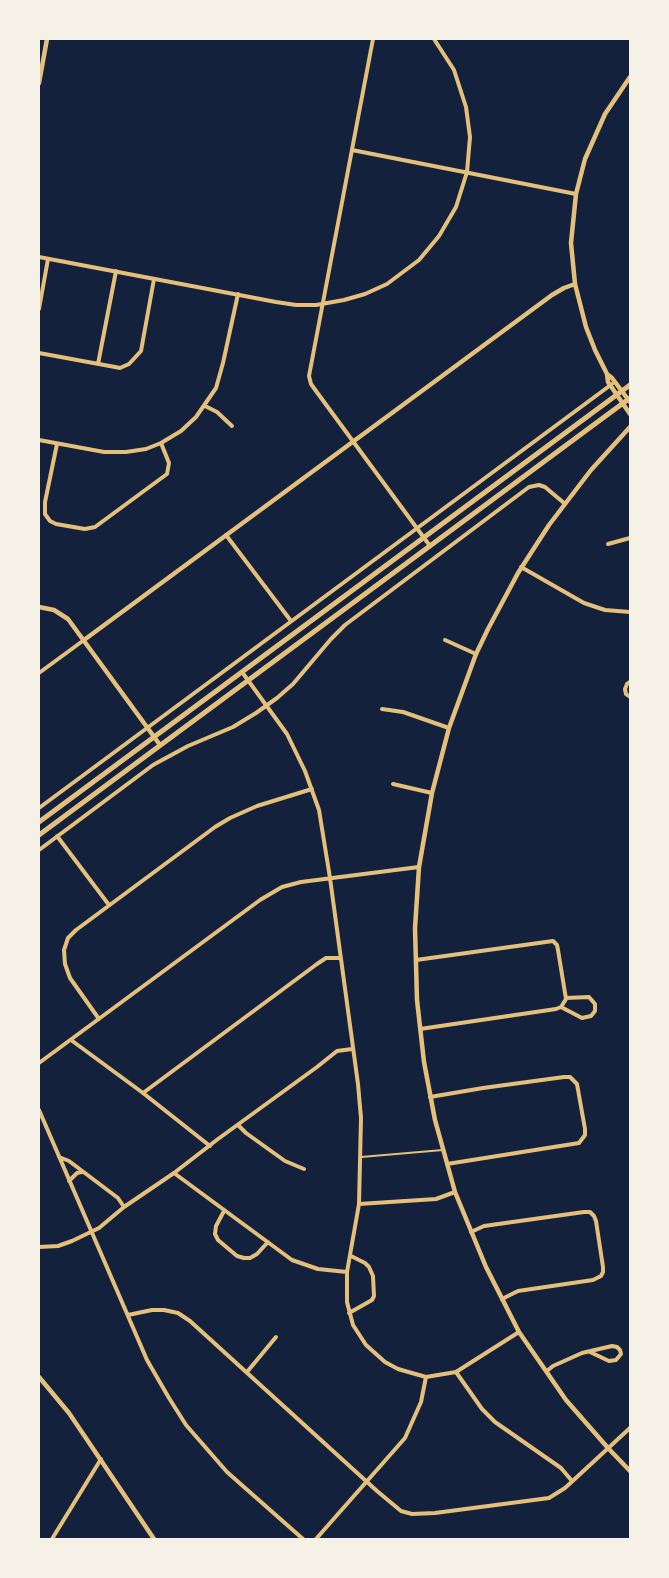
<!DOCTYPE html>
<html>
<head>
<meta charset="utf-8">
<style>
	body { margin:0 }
	#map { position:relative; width:669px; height:1578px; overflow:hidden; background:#14213d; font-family:"DM Sans",sans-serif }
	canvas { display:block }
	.frame { position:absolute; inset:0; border:40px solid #f6f1e7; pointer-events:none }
</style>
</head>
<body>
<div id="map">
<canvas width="669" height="1578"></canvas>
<div class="frame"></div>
</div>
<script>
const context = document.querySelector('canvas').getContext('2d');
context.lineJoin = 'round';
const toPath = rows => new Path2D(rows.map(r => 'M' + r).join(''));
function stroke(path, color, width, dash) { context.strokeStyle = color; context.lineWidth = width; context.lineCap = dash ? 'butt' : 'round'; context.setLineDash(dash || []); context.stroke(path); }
const service = toPath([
	[361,1157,443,1150]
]);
const minor = toPath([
	[373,39,309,376,311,384,316,391,430,546],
	[352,150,576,194],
	[39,257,276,302,296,305,316,305,344,300,365,294,387,284,419,260,439,236,456,207,467,172,470,137,466,107,454,70,434,39],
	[39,309,48,259],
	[39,353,115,367,120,368,129,364,141,351,154,279],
	[98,364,116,271],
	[205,406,217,412,232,426],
	[39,440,104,452,126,452,146,449,161,443,181,431,196,417,216,388,223,363,238,294],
	[57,444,45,502,45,514,50,521,56,524,85,529,95,527,167,474,169,463,161,443],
	[226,535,291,621],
	[608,544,630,538],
	[521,567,584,603,605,610,630,612],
	[445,640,476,654],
	[242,672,287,734,305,771,319,810,330,878,358,1084,361,1118,359,1204,347,1272,347,1302,353,1325,366,1345,385,1362,398,1369,426,1377,456,1372,519,1332],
	[39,673,84,640],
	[630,682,627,684,625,689,626,694,630,697],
	[382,709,403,712,449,728],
	[393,784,432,793],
	[39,808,612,384],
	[57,836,109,905],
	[39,850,153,765,188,746,233,727,256,713,277,698,293,684,331,639,345,625,529,487,539,485,545,487,564,503],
	[416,960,553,941,557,945,558,950,566,999,561,1007,556,1009,420,1029],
	[561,1007,582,1018,591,1016,595,1011,595,1004,589,997,566,998],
	[99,1019,70,978,65,964,64,950,68,938,76,930,215,827,230,818,257,806,312,789],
	[71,1040,143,1093,210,1146],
	[39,1063,260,900,282,887,301,882,419,867],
	[143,1093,317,964,326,958,340,958],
	[430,1097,483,1088,564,1077,570,1077,577,1084,585,1129,585,1135,579,1143,447,1164],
	[39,1110,147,1360,169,1398,186,1425,227,1472,303,1539],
	[238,1125,246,1133,285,1161,304,1169],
	[59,1157,69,1161,118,1198,124,1207],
	[174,1173,292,1260,318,1269,347,1272],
	[69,1181,77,1173,82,1172],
	[359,1204,436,1199,455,1192],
	[224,1211,216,1226,215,1234,218,1240,237,1256,244,1258,250,1258,257,1254,268,1242],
	[471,1232,484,1226,584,1212,590,1212,594,1216,596,1221,603,1267,603,1272,601,1276,593,1280,518,1291,502,1299],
	[39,1247,58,1246,72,1241,99,1228,124,1207,174,1173,218,1139,317,1067,337,1051,352,1049],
	[349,1313,372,1300,374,1296,373,1276,369,1267,365,1263,351,1256],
	[128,1315,152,1310,164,1310,178,1313,190,1321,377,1491,401,1511,412,1514,435,1513,549,1498,565,1488,630,1428],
	[547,1371,553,1366,582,1353,612,1346,617,1347,620,1350,621,1354,616,1360,609,1361,590,1352],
	[247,1372,276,1337],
	[456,1372,482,1409,495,1422,561,1468,572,1481],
	[52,1539,101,1459],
	[316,1539,405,1438,421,1402,426,1377]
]);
const tertiary = toPath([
	[630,77,605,114,585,159,576,194,571,243,575,284,586,327,595,350,607,374,608,382,630,414],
	[39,83,47,39],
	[607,374,612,378,630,402],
	[630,427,591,470,549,525,518,573,488,629,476,654,449,728,432,793,419,867,415,928,417,1000,424,1062,435,1120,455,1192,486,1267,519,1332,566,1400,608,1448,630,1471],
	[39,607,54,610,68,619,160,745],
	[84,640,552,295,564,288,575,284],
	[39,1377,69,1413,154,1539]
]);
const secondary = toPath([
	[39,822,630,385],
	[39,835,630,398]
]);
stroke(service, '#e5c07b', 2);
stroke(minor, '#e5c07b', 4);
stroke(tertiary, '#e5c07b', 4.5);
stroke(secondary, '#e5c07b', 5);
</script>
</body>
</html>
